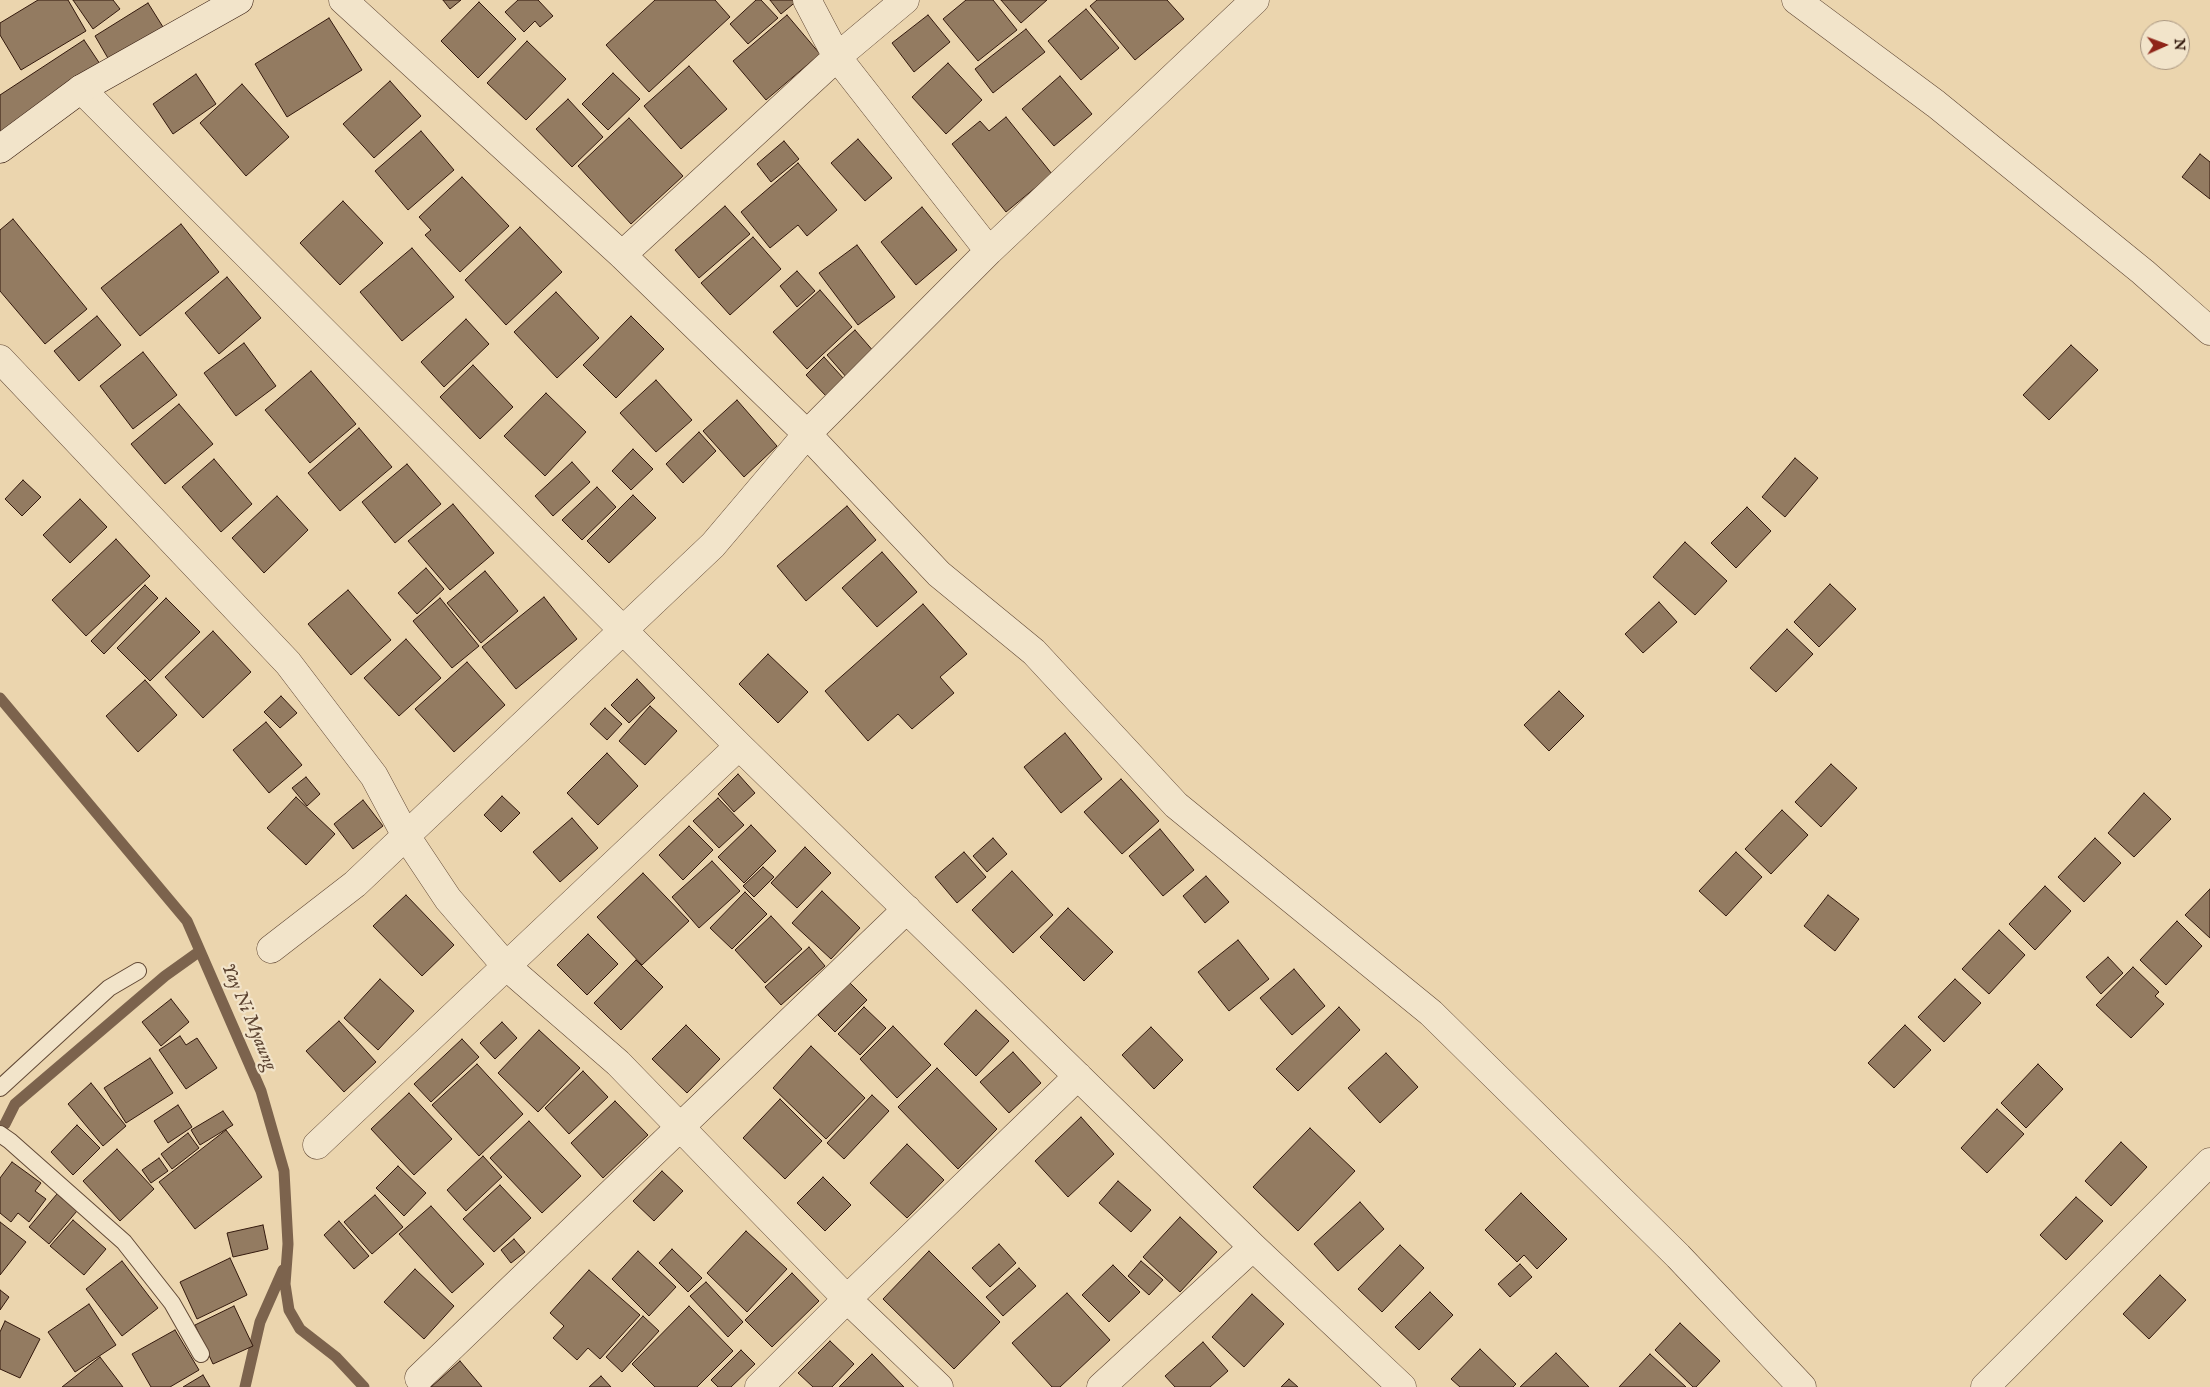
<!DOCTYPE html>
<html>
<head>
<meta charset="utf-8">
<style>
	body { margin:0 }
	#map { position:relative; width:2210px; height:1387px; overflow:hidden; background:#ebd5ae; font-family:"IM FELL English",serif }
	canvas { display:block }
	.north { position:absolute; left:2140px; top:20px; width:50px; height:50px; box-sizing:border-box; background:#f2e4ca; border:1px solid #a6937e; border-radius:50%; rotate:88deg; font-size:14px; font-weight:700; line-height:20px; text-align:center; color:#33190d }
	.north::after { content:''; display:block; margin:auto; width:18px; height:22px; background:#8f2418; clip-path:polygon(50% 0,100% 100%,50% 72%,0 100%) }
</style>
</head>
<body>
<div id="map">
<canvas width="2210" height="1387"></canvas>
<div class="north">N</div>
</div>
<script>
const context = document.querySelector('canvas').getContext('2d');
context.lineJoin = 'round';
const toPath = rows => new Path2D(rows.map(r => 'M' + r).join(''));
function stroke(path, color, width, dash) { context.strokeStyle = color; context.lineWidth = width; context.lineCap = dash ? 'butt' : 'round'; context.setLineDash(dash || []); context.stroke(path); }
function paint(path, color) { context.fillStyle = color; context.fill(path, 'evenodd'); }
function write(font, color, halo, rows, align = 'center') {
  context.font = font + ' "IM FELL English",serif'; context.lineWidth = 4.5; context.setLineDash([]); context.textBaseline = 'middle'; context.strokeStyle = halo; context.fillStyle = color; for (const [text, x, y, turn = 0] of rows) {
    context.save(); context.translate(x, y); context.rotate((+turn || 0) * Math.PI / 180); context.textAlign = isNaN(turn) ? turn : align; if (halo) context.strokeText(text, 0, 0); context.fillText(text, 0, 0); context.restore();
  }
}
const stream = toPath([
	[0,698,187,921,261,1091,284,1171,288,1244,285,1284,289,1310,300,1329,336,1357,364,1387],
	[0,1128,5,1124,15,1104,165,976,200,951],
	[245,1387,260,1322,283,1270]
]);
const building = toPath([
	[38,0,68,0,86,31,21,70,0,35,0,23,38,0],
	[73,0,113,0,120,9,93,29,73,0],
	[443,0,461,0,450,9,443,0],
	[518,0,538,0,553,16,540,27,535,21,524,32,505,12,518,0],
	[655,0,715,0,730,17,649,92,606,45,655,0],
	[756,0,761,0,778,18,748,44,730,24,756,0],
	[770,0,798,0,781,14,770,0],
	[966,0,993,0,1017,30,978,61,943,19,966,0],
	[1001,0,1047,0,1021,23,1001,0],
	[1097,0,1167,0,1184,19,1135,60,1090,6,1097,0],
	[479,2,516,39,478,78,441,41,479,2],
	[148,3,163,27,109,60,95,36,148,3],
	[1086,9,1119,48,1081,80,1048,41,1086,9],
	[787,15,820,54,766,100,733,61,787,15],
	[928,15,950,42,914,72,892,43,928,15],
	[329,18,362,70,287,117,255,64,329,18],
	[1026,29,1045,52,993,93,975,69,1026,29],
	[84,40,102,67,0,134,0,95,84,40],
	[527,41,566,79,526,120,487,83,527,41],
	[948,63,982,100,946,134,912,97,948,63],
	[689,66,727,109,681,149,644,106,689,66],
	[613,73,640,99,608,130,582,104,613,73],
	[196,74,216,104,173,134,153,104,196,74],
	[1060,76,1092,114,1054,146,1022,109,1060,76],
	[390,81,421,116,374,158,343,124,390,81],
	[242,84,289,137,246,176,200,123,242,84],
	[568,99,603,137,572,167,536,129,568,99],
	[1006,117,1052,174,1006,212,952,144,980,121,989,131,1006,117],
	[629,118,683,176,631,224,578,166,629,118],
	[421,131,454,170,408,210,375,171,421,131],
	[858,139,892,178,865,201,831,163,858,139],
	[784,141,799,159,771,182,757,164,784,141],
	[2200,154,2210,162,2210,199,2182,177,2200,154],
	[798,163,837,210,807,236,798,225,770,248,741,212,798,163],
	[462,177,509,226,460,272,425,235,431,230,419,217,462,177],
	[343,201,383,243,340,285,300,243,343,201],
	[725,206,750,234,699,278,675,250,725,206],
	[922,207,957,250,916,285,881,242,922,207],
	[13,219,87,309,45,344,0,291,0,230,13,219],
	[181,224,219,272,140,336,101,288,181,224],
	[520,227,562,272,506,325,465,280,520,227],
	[753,237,781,269,730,315,701,283,753,237],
	[857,245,895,297,858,325,819,273,857,245],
	[412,248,454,297,402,341,360,292,412,248],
	[797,271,815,291,797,307,780,286,797,271],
	[227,277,261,318,219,354,185,313,227,277],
	[820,290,852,327,807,369,773,332,820,290],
	[556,292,599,338,557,378,514,332,556,292],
	[97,316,121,345,79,381,54,351,97,316],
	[631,316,664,349,616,398,583,365,631,316],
	[466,319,489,344,444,387,421,362,466,319],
	[855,330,875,353,847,378,827,355,855,330],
	[244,343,276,386,236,416,204,373,244,343],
	[2071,345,2098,370,2049,420,2023,395,2071,345],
	[143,352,177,395,133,429,100,386,143,352],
	[824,357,844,379,826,396,806,375,824,357],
	[473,365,513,407,480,439,440,397,473,365],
	[311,371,356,424,310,463,265,410,311,371],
	[656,380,692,420,656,452,620,413,656,380],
	[546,393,586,432,545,476,504,436,546,393],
	[737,400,777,446,744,477,703,431,737,400],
	[179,404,213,444,165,484,131,444,179,404],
	[359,428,392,467,340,511,308,473,359,428],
	[699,432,716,451,683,483,666,464,699,432],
	[633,449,653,469,631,490,612,471,633,449],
	[1795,458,1818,478,1785,517,1762,497,1795,458],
	[214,459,252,504,221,532,182,487,214,459],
	[572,462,590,482,553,516,535,496,572,462],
	[407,464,441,504,395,543,362,502,407,464],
	[23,480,41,497,22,516,5,499,23,480],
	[597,487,616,507,582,540,562,520,597,487],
	[633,495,656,518,609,563,587,541,633,495],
	[277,496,308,530,264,573,232,538,277,496],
	[80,499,107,527,70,563,43,535,80,499],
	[453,504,494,553,450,590,408,541,453,504],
	[847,506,876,540,806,601,777,566,847,506],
	[1747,507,1771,531,1736,568,1711,543,1747,507],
	[116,539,150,576,86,636,52,600,116,539],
	[1685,542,1727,581,1695,615,1653,577,1685,542],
	[882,552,917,592,877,627,842,588,882,552],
	[426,568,444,589,417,614,398,593,426,568],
	[485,571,518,611,481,643,447,603,485,571],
	[1830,584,1856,609,1819,647,1794,622,1830,584],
	[145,585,158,598,104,654,91,641,145,585],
	[348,590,391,640,351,675,308,624,348,590],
	[544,597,577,639,516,689,482,647,544,597],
	[166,598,200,632,150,681,117,648,166,598],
	[440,598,479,646,452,668,413,621,440,598],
	[1659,602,1677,622,1643,653,1625,634,1659,602],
	[923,604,967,654,940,677,954,693,912,729,898,714,868,741,825,691,923,604],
	[1787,629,1813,654,1776,692,1750,668,1787,629],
	[213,631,251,672,203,718,165,677,213,631],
	[406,639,441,678,399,716,364,678,406,639],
	[768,654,808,692,778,723,739,684,768,654],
	[467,662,505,705,454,752,415,709,467,662],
	[637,679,655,698,629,723,611,705,637,679],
	[145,680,177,715,138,752,106,716,145,680],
	[1559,691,1584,716,1549,751,1524,725,1559,691],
	[281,696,297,713,280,728,264,712,281,696],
	[650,706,677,731,645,765,619,741,650,706],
	[605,708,622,724,607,740,590,724,605,708],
	[266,722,302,765,269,793,233,750,266,722],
	[1065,733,1102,779,1061,813,1024,767,1065,733],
	[607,753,638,786,598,825,567,793,607,753],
	[1831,764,1857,788,1821,827,1795,802,1831,764],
	[738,774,755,793,734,812,718,794,738,774],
	[306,777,320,794,307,806,292,788,306,777],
	[1121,779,1159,821,1122,854,1084,812,1121,779],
	[2144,793,2171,819,2134,857,2108,833,2144,793],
	[502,796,520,813,501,832,484,815,502,796],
	[296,797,335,834,306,865,267,828,296,797],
	[718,798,744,825,719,848,693,821,718,798],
	[363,800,383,826,353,849,334,824,363,800],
	[1782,810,1808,835,1771,874,1745,849,1782,810],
	[572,818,598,848,560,882,533,852,572,818],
	[751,825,776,851,744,883,718,857,751,825],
	[689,826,713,850,683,880,659,855,689,826],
	[1160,829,1194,870,1163,896,1129,856,1160,829],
	[993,838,1007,854,987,872,973,856,993,838],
	[2095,838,2121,863,2084,902,2058,877,2095,838],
	[805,847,831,873,797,908,771,883,805,847],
	[964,852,986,877,957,903,935,877,964,852],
	[1736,852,1762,877,1726,916,1699,891,1736,852],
	[712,861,740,891,699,928,672,897,712,861],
	[763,867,774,877,754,897,743,886,763,867],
	[1012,871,1053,915,1013,953,972,910,1012,871],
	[643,873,689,921,642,965,597,917,643,873],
	[1206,876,1229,902,1205,923,1183,896,1206,876],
	[2045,886,2071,911,2035,950,2009,924,2045,886],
	[2210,889,2210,938,2185,915,2210,889],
	[822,891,860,928,831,959,792,923,822,891],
	[745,892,767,914,732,949,710,928,745,892],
	[406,895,454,945,422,976,373,926,406,895],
	[1828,895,1859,919,1835,951,1804,926,1828,895],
	[1068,908,1113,952,1084,981,1040,937,1068,908],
	[771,916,802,949,765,983,735,950,771,916],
	[2177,921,2202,946,2166,985,2140,960,2177,921],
	[1999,930,2025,955,1989,994,1962,969,1999,930],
	[588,934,618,964,587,995,557,965,588,934],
	[1238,940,1269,979,1229,1011,1198,972,1238,940],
	[809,947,825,966,781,1005,765,987,809,947],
	[2108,957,2123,973,2101,994,2086,977,2108,957],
	[636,960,663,987,621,1030,594,1003,636,960],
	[2133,967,2159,992,2155,996,2164,1004,2131,1038,2096,1005,2133,967],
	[1294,969,1325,1006,1292,1035,1260,998,1294,969],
	[380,979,414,1011,378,1050,344,1018,380,979],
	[1955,979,1981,1003,1944,1042,1918,1017,1955,979],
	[850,983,867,1000,835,1032,818,1015,850,983],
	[171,999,189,1022,161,1046,142,1022,171,999],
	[864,1007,886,1028,860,1055,838,1034,864,1007],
	[1339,1007,1360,1030,1298,1091,1276,1069,1339,1007],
	[976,1010,1009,1041,976,1076,944,1044,976,1010],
	[339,1021,376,1062,344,1092,306,1051,339,1021],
	[502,1022,517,1038,495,1059,480,1043,502,1022],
	[686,1025,720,1059,687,1093,652,1059,686,1025],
	[1905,1025,1931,1050,1894,1088,1868,1063,1905,1025],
	[893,1026,931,1065,897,1098,860,1059,893,1026],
	[1151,1027,1183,1060,1154,1089,1122,1055,1151,1027],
	[539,1030,580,1068,538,1112,498,1073,539,1030],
	[180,1036,186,1045,197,1038,217,1068,186,1089,159,1050,180,1036],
	[462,1039,479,1057,431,1102,414,1084,462,1039],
	[811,1046,865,1098,826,1139,773,1088,811,1046],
	[1013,1052,1041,1083,1009,1113,980,1082,1013,1052],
	[1386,1053,1418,1087,1380,1123,1348,1088,1386,1053],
	[150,1058,173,1093,126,1123,104,1088,150,1058],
	[477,1064,523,1114,479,1156,432,1105,477,1064],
	[2038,1064,2063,1089,2026,1128,2001,1103,2038,1064],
	[937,1068,997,1129,958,1169,898,1107,937,1068],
	[583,1071,608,1097,569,1134,545,1108,583,1071],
	[91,1083,126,1126,103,1146,68,1104,91,1083],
	[409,1093,452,1139,414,1175,371,1129,409,1093],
	[872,1095,889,1111,844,1159,827,1143,872,1095],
	[780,1099,822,1141,785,1179,743,1138,780,1099],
	[615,1101,648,1135,603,1178,571,1143,615,1101],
	[178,1105,192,1127,168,1143,154,1121,178,1105],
	[1997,1109,2024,1134,1987,1173,1961,1148,1997,1109],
	[223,1111,233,1125,200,1145,191,1130,223,1111],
	[1081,1117,1114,1154,1068,1197,1035,1161,1081,1117],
	[529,1121,581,1176,542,1213,490,1158,529,1121],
	[77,1125,100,1148,73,1175,51,1152,77,1125],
	[1310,1128,1355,1171,1298,1231,1253,1187,1310,1128],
	[226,1130,262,1177,195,1229,159,1182,226,1130],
	[188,1133,199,1148,172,1169,161,1154,188,1133],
	[2121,1142,2147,1167,2111,1206,2085,1181,2121,1142],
	[907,1144,944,1180,907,1218,870,1183,907,1144],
	[117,1149,154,1189,120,1221,83,1181,117,1149],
	[483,1156,502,1177,466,1211,447,1190,483,1156],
	[159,1158,168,1171,151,1183,142,1170,159,1158],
	[12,1162,41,1183,35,1191,46,1199,29,1222,18,1213,11,1222,0,1213,0,1178,12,1162],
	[398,1166,426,1193,404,1216,376,1188,398,1166],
	[662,1171,683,1191,654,1221,633,1201,662,1171],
	[823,1177,851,1205,825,1231,797,1203,823,1177],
	[1118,1181,1151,1210,1131,1232,1099,1203,1118,1181],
	[500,1185,531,1218,494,1252,463,1219,500,1185],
	[1521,1193,1567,1239,1537,1269,1524,1255,1517,1262,1485,1230,1521,1193],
	[57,1194,77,1211,49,1244,29,1227,57,1194],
	[375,1195,403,1227,372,1254,344,1222,375,1195],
	[2076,1197,2103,1221,2066,1260,2040,1235,2076,1197],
	[1360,1202,1384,1229,1338,1271,1314,1244,1360,1202],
	[431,1206,484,1264,452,1293,399,1234,431,1206],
	[1180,1217,1217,1252,1180,1292,1143,1257,1180,1217],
	[73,1220,106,1249,84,1275,50,1246,73,1220],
	[339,1221,369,1256,354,1269,324,1235,339,1221],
	[0,1222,26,1242,0,1275,0,1222],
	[263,1225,268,1249,233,1257,227,1233,263,1225],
	[746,1231,787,1269,747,1312,707,1273,746,1231],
	[514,1239,525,1252,511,1263,501,1250,514,1239],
	[999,1244,1016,1263,990,1287,972,1268,999,1244],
	[1400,1245,1424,1268,1382,1312,1358,1289,1400,1245],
	[672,1249,702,1278,688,1292,659,1263,672,1249],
	[638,1251,676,1287,649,1316,612,1279,638,1251],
	[929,1251,1000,1322,954,1369,883,1299,929,1251],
	[230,1258,247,1295,197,1319,180,1282,230,1258],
	[122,1261,158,1308,122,1336,86,1289,122,1261],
	[1141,1261,1163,1280,1149,1295,1128,1276,1141,1261],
	[1520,1264,1532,1277,1510,1297,1498,1284,1520,1264],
	[1113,1265,1140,1292,1109,1322,1082,1295,1113,1265],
	[1019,1268,1036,1286,1003,1316,986,1297,1019,1268],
	[415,1269,454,1306,424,1339,384,1302,415,1269],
	[589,1270,640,1315,600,1359,588,1348,577,1360,553,1338,564,1326,550,1313,589,1270],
	[792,1273,819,1301,772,1347,745,1320,792,1273],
	[2160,1275,2186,1300,2149,1339,2123,1314,2160,1275],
	[706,1282,743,1322,728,1337,690,1296,706,1282],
	[0,1290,9,1297,0,1310,0,1290],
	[1430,1292,1453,1315,1419,1350,1395,1327,1430,1292],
	[1067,1293,1110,1340,1060,1387,1052,1387,1012,1343,1067,1293],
	[1252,1294,1284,1324,1244,1367,1212,1337,1252,1294],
	[89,1304,116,1345,75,1372,48,1332,89,1304],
	[234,1306,253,1346,213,1364,195,1325,234,1306],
	[689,1306,733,1351,697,1387,655,1387,632,1364,689,1306],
	[643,1316,659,1331,622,1372,606,1357,643,1316],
	[5,1321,40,1339,20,1378,0,1369,0,1332,5,1321],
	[1680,1323,1720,1361,1696,1387,1693,1387,1655,1350,1680,1323],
	[175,1330,199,1370,170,1387,151,1387,132,1354,175,1330],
	[830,1341,854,1364,832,1387,813,1387,798,1373,830,1341],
	[1203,1342,1228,1371,1210,1387,1175,1387,1165,1376,1203,1342],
	[1480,1349,1516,1384,1513,1387,1460,1387,1451,1379,1480,1349],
	[741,1350,755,1364,731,1387,718,1387,711,1380,741,1350],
	[1556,1353,1589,1387,1520,1387,1556,1353],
	[872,1354,904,1387,839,1387,872,1354],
	[1650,1354,1686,1387,1619,1387,1650,1354],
	[100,1357,123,1387,62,1387,100,1357],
	[460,1361,482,1387,431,1387,460,1361],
	[203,1375,210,1387,183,1387,203,1375],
	[601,1376,611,1387,589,1387,601,1376],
	[1289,1379,1298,1387,1281,1387,1289,1379]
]);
const lane = toPath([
	[0,1088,109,988,138,971],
	[0,1134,10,1141,124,1242,172,1303,201,1354]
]);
const street = toPath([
	[343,0,622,255,807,434,939,574,1034,652,1176,805,1431,1013,1678,1256,1802,1387],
	[807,0,837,57,989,251],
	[1796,0,1936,104,2143,272,2210,331],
	[81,89,739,746,1253,1247,1402,1387],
	[622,255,837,57,905,0],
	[0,359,288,663,374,776,406,836,448,899,506,966,618,1063,847,1299,939,1387],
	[271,949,355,884,713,545,807,434,989,251,1255,0],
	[317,1145,739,746],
	[419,1378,907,909],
	[759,1387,847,1299,1078,1076],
	[1101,1387,1253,1247],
	[1985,1387,2210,1162]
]);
const secondary = toPath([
	[0,149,81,89,239,0]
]);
const waterNames = [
	["Yay Ni Myaung",248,1017,67]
];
stroke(stream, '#7c634d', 11);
paint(building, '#937b61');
stroke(building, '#33190d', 1);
stroke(lane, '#614835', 18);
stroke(street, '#614835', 29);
stroke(secondary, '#33190d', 29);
stroke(lane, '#f2e4ca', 16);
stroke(street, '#f2e4ca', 28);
stroke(secondary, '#f2e4ca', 28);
write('italic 19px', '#5d4432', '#f2e4ca', waterNames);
</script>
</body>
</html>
